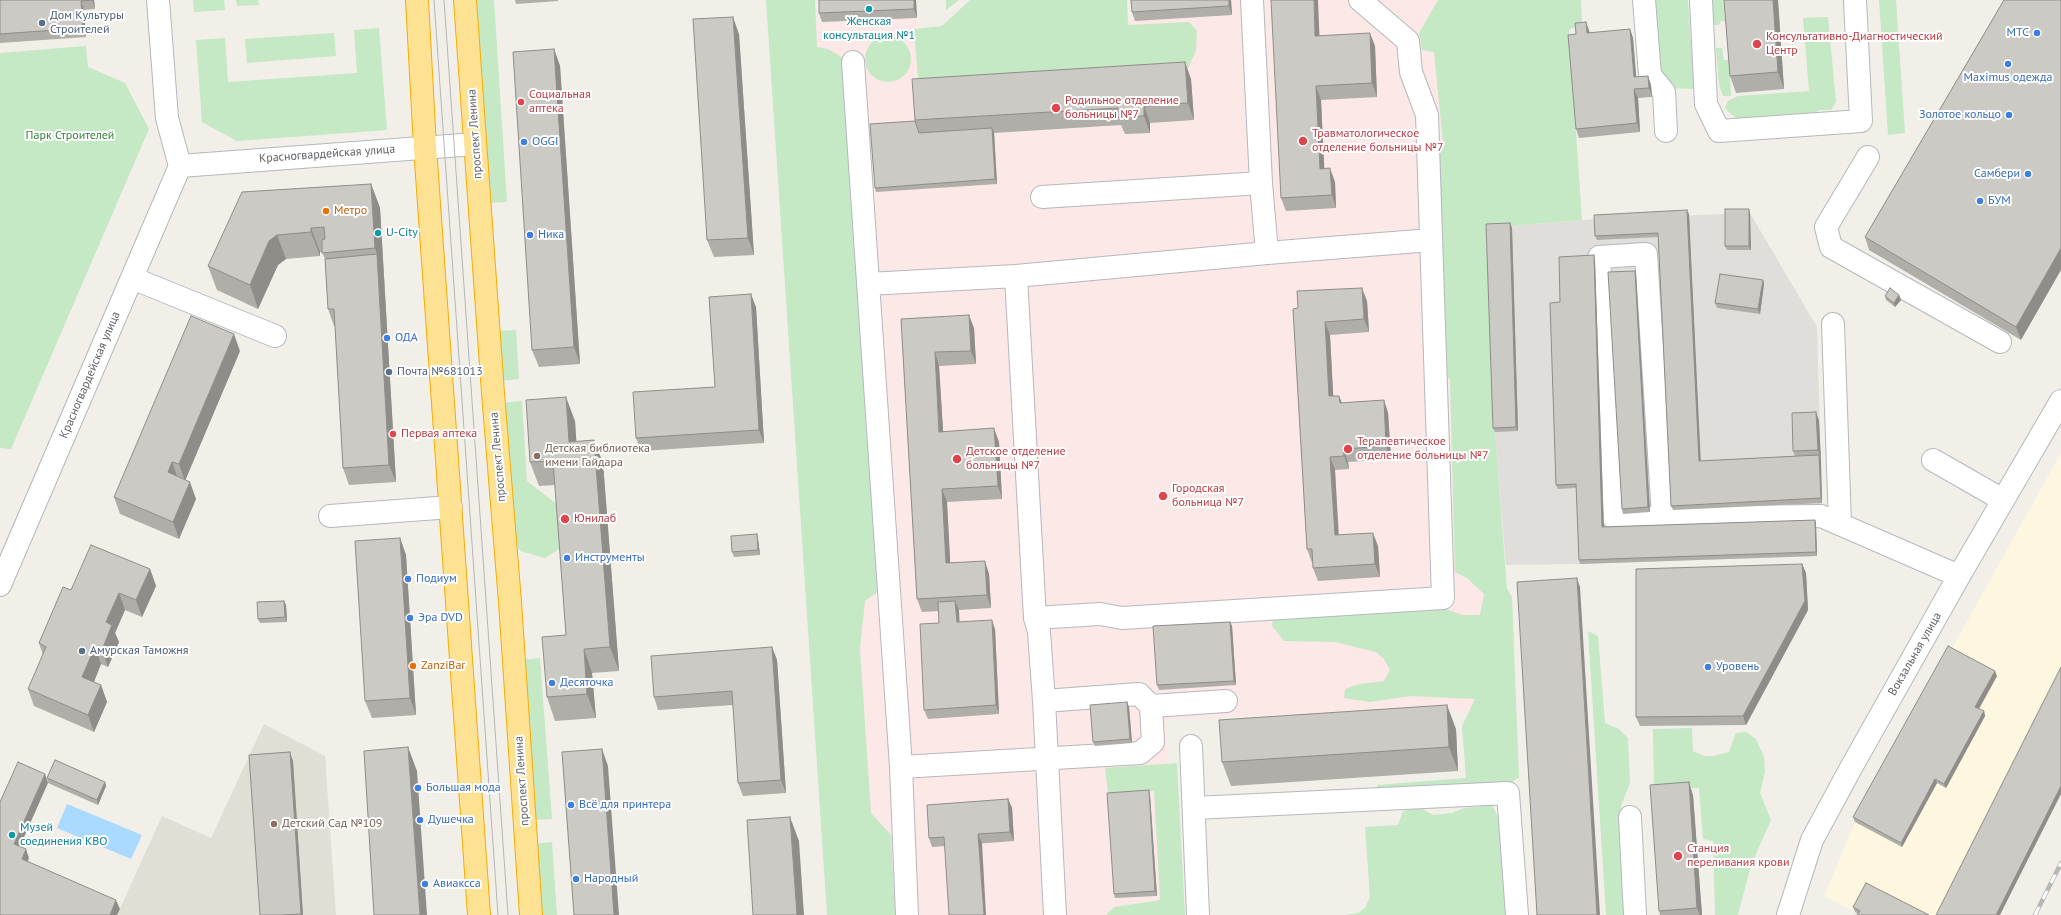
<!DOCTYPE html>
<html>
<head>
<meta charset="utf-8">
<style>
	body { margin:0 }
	canvas { display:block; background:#f1efe8 }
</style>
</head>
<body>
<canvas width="2061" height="915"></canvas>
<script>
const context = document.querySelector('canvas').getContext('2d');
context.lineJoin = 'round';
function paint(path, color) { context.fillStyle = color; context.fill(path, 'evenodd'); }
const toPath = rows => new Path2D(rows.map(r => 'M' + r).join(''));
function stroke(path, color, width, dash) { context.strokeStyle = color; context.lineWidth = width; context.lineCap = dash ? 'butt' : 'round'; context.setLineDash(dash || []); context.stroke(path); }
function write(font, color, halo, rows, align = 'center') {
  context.font = font + ' "PT Sans",sans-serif'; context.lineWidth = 4; context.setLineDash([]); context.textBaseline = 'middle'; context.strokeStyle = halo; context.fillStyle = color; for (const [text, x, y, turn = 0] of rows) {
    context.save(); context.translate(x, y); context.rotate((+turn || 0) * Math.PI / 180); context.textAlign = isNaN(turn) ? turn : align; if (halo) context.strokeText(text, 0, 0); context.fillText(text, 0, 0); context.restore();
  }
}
const commercial = toPath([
	[2061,453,2061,794,2000,915,1861,915,1824,896,1855,822]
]);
const industrial = toPath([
	[1750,213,1817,327,1822,503,1821,516,1816,524,1817,556,1580,564,1506,565,1495,432,1488,228,1596,219]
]);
const education = toPath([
	[264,724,325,756,336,915,117,915,162,816,211,838]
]);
const medical = toPath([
	[1134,0,1471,0,1495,710,1166,719,1173,915,863,915,806,24,917,18,920,32,1135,21]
]);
const green = toPath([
	[193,0,224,0,225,10,194,12],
	[236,0,258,0,259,5,237,6],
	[475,0,494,0,507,202,488,203],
	[766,0,815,0,817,47,828,49,845,59,880,590,865,601,860,649,871,813,891,835,895,915,827,915],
	[946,0,959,0,946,10],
	[970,0,1127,0,1128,25,1189,22,1197,31,1196,50,1187,71,919,91,914,29,942,26],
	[1438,0,1581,0,1582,23,1569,30,1582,220,1488,228,1495,432,1507,589,1512,597,1519,777,1506,786,1379,794,1377,785,1466,778,1462,726,1475,699,1411,696,1370,702,1344,698,1345,689,1360,684,1384,681,1390,670,1384,659,1376,652,1335,642,1284,641,1272,626,1273,618,1441,607,1462,615,1480,615,1484,594,1467,578,1455,572,1450,380,1442,368,1434,154,1443,143,1434,52,1422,50,1419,33],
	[1653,0,1688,0,1694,89,1673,88,1659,75],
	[1712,0,1723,0,1725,21,1721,21,1719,25,1714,25],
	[1879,0,1896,0,1905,133,1888,135],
	[1828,17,1836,102,1831,110,1819,110,1810,116,1737,119,1732,115,1725,108,1728,101,1738,96,1809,91,1803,18],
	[379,28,387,130,237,141,202,122,196,40,225,38,228,82,357,73,354,30],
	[334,33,336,56,247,63,245,39],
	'865 59a23 23 0 1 1 46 0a23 23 0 1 1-46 0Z',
	[86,46,88,67,125,83,149,129,11,449,0,448,0,53],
	[1716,48,1722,48,1724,60,1729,60,1731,96,1723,96,1719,85],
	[516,330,519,379,501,381,497,331],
	[522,401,527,481,558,505,559,549,545,558,520,551,513,539,503,403],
	[1588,631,1598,636,1605,723,1619,729,1628,738,1630,783,1621,806,1626,915,1606,915],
	[540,658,552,819,533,820,521,660],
	[1692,728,1693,751,1704,756,1713,756,1729,752,1736,733,1746,732,1756,739,1764,757,1765,772,1760,793,1771,820,1751,865,1738,915,1715,915,1713,841,1703,839,1699,788,1654,789,1653,729],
	[1177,763,1185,915,1106,915,1114,907,1160,900,1154,791,1108,793,1105,768],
	[1492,805,1502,825,1507,915,1345,915,1358,913,1365,908,1370,897,1365,827,1398,825,1403,811,1421,808,1433,815,1452,813,1464,808],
	[552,842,557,915,538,915,533,844]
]);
const water = toPath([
	[67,804,142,835,131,859,57,828]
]);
const minor = toPath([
	[1252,0,1261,183],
	[1644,0,1650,75,1664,92,1666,131],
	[1701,0,1706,104,1719,131,1861,121,1855,0],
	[853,62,901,767,907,915],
	[1868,157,1826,227,1831,247,2000,342],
	[180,166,475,144],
	[1042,197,1261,183,1267,253],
	[132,278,275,336],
	[868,284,1016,276],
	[1833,324,1840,524],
	[1933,460,2003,500],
	[330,516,451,507],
	[1663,516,1646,254,1599,257,1614,518,1821,516,1959,576],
	[0,585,180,166,167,118,158,0],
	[1035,618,1100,614,1122,618,1443,598,1427,115,1411,72,1408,41,1360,0],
	[1044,701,1139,694,1151,706,1226,701],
	[1191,746,1198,915],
	[901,767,1140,753,1153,742,1151,706],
	[1194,808,1508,793,1517,915],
	[1630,817,1635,915],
	[1055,915,1044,701,1039,632,1035,618,1016,276,1267,253,1431,240],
	[1788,915,1812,840,1852,766,1959,576,2061,401]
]);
const highway = toPath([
	[417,0,425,147,479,915],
	[465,0,493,393,510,602,531,915]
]);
const tram = toPath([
	[434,0,498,915],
	[444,0,508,915]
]);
const rail = toPath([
	[2035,915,2061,863]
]);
const wall = toPath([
	[0,0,94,0,95,9,84,10,86,37,0,43],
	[515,0,558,0,558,1,516,4],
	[916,0,917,18,822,22,819,13],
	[1231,0,1232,15,1135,21,1132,12],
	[1724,0,1778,0,1784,89,1736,93,1730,76],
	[2004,0,2021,340,1869,250,1865,237],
	[1586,22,1590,33,1630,29,1633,38,1636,77,1648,76,1651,85,1652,97,1638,98,1640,132,1579,138,1576,129,1576,34],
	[739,34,754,255,714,257,707,240],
	[1320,36,1375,46,1377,97,1321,100,1324,169,1335,182,1336,208,1286,211,1281,198],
	[554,49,560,66,580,364,539,367,532,350],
	[1191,79,1194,120,1150,123,1150,133,1125,134,1121,125,994,133,997,184,876,192,875,188,915,121,915,120],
	[371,184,380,208,396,482,349,485,343,468,335,326,334,326,328,309,325,259,322,252,320,252,320,256,286,259,278,265,258,309,217,290,208,266],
	[1750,213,1751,250,1727,250,1725,246],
	[1689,214,1700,461,1795,456,1793,451,1816,412,1819,421,1822,503,1673,510,1671,506,1658,237,1597,240,1595,236],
	[1510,223,1512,228,1518,431,1495,432,1493,428],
	[1595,260,1604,527,1815,520,1816,524,1817,556,1580,564,1579,560,1576,488,1558,489,1556,485,1560,302],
	[1635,271,1636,275,1650,512,1623,514,1622,509],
	[1763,280,1764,284,1760,314,1717,308,1715,303],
	[1899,295,1901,300,1895,307,1886,300,1885,296],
	[1367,301,1369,332,1330,335,1333,396,1339,396,1342,403,1384,400,1388,413,1391,459,1348,462,1349,469,1335,470,1339,535,1378,546,1380,577,1318,581,1313,568,1313,562,1312,563,1307,549,1293,309],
	[756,307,764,443,641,451,636,438,715,387],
	[901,319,974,328,976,364,939,366,943,432,999,442,1002,499,947,502,950,563,989,574,991,608,959,610,959,622,995,629,999,714,928,719,924,710,939,623,939,611,922,612,917,599],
	[240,351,185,480,196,499,179,539,120,514,114,497],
	[575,421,576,441,603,463,619,671,592,673,596,718,555,721,547,697,566,635,555,485,539,486,530,462],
	[757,534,758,539,760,555,734,557,732,552],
	[400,538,406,555,416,715,372,718,365,701],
	[1802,564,1806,573,1808,610,1746,725,1640,726,1636,717],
	[150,569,156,586,142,617,125,610,115,633,119,642,108,667,101,664,94,682,101,685,107,702,94,732,34,706,28,689,43,655,39,643,71,590],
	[286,605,287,622,260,623,258,619],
	[1230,622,1232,626,1236,685,1159,690,1157,685],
	[772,647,777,660,786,793,743,796,738,783,733,705,658,710,654,697],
	[1997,676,1979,709,1984,711,1985,716,1946,788,1937,783,1902,847,1855,822,1853,817],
	[1127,702,1129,707,1132,743,1095,746,1093,742],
	[1456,729,1458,771,1231,786,1222,762],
	[293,761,303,915,260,915],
	[47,778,105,782,106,786,98,805,48,783],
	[1149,790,1150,795,1157,896,1115,898,1114,894],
	[1693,795,1702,915,1660,915,1659,911],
	[1008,799,1012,808,1014,841,932,847,929,838],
	[1853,907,1929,915,1858,914,1855,912]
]);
const shadedWall = toPath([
	[92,0,94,0,95,9],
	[914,0,916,0,917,18,914,9],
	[1229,0,1231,0,1232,15,1229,6],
	[1314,0,1318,0,1320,49,1315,36],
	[1773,0,1778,0,1784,89,1778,72],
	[81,1,84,10,86,37,83,28],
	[733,17,739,34,754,255,748,238],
	[1586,22,1589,31,1591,42,1587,33],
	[1630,29,1633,38,1637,86,1634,77],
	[1370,33,1375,46,1377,97,1372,83],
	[554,49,560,66,580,364,574,347],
	[1185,62,1191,79,1194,120,1188,103],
	[1648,76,1651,85,1652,97,1649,88],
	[1316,86,1321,100,1325,182,1320,169],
	[1634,89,1638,98,1640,132,1637,123],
	[1144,106,1150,123,1150,133,1144,116],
	[992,128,994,132,997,184,995,179],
	[1330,168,1335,182,1336,208,1332,195],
	[371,184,380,208,396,482,389,465,377,254,375,248],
	[1749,209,1750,213,1751,250,1749,246],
	[1687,210,1689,214,1701,465,1699,461],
	[1510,223,1512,228,1518,431,1516,427],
	[311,228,320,252,320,256,311,232],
	[277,235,286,259,278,265,258,309,250,285,269,241],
	[2061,248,2061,270,2021,340,2016,327],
	[1594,255,1595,260,1604,532,1602,527],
	[1635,271,1636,275,1650,512,1648,507],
	[1763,280,1764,284,1760,314,1758,309],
	[1362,288,1367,301,1369,332,1364,319],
	[751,294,756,307,764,443,759,430],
	[1899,295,1901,300,1895,307,1894,303],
	[969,315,974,328,976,364,971,351],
	[1325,322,1330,335,1334,410,1329,396],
	[234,334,240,351,185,481,179,464],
	[935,352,939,366,944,445,939,432],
	[1339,396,1344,409,1340,403],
	[566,397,575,421,578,465,569,442],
	[1384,400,1388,413,1391,459,1386,446],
	[1816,412,1819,421,1821,459,1818,450],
	[994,428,999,442,1002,499,998,486],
	[594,440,603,463,619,671,610,647],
	[1343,449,1348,462,1349,469,1344,456],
	[1819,455,1821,459,1822,503,1821,498],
	[1330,457,1335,470,1339,548,1335,535],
	[172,462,178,479,168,472],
	[190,482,196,499,179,539,173,522],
	[942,489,947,502,951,577,946,563],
	[1815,520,1816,524,1817,556,1816,552],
	[1373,533,1378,546,1380,577,1375,564],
	[757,534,758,539,760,555,758,550],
	[400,538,406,555,416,715,410,698],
	[985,561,989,574,991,608,987,595],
	[1802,564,1806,573,1808,610,1746,725,1743,716],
	[150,569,156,586,142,617,136,600],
	[1577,578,1580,587,1600,915,1597,915],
	[119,593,125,610,115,633,119,642,108,667,102,650,106,622],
	[284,601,286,605,287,622,285,617],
	[955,601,959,610,960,631,957,622],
	[992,620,995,629,999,714,996,705],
	[1230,622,1232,626,1236,685,1234,681],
	[95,647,101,664,89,694,82,677],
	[772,647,777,660,786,793,781,780],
	[584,649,592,673,596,718,587,694],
	[1995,671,1997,676,1977,712,1975,707],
	[101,685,107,702,94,732,88,715],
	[1127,702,1129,707,1132,743,1130,739],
	[1447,705,1456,729,1458,771,1449,747],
	[1984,711,1985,716,1946,788,1944,784],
	[408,747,417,771,427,915,420,915],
	[602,749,608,766,619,915,614,915],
	[290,752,293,761,303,915,301,915,301,914],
	[45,774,48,783,17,853,14,844],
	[1935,779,1937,783,1902,847,1901,843],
	[105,782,106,786,98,805,97,800],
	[1689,782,1693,795,1702,915,1700,915,1697,908],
	[2061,786,2061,794,2000,915,1996,915],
	[1149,790,1150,795,1157,896,1155,891],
	[1008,799,1012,808,1014,841,1010,832],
	[790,817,799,841,804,915,797,915],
	[978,834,982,843,986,915,984,915],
	[26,849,29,858,25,868,22,859],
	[116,900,120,909,117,915,110,915]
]);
const building = toPath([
	[0,0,92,0,81,1,83,28,0,34,0,0],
	[819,0,914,0,914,9,819,13,819,0],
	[1131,0,1229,0,1229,6,1132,12,1131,0],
	[1271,0,1314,0,1315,36,1370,33,1372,83,1316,86,1320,169,1330,168,1332,195,1281,198,1271,0],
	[1724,0,1773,0,1778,72,1730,76,1724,0],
	[2004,0,2061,0,2061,248,2016,327,1865,237,2004,0],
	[733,17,748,238,707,240,693,19,733,17],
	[1586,22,1587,33,1630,29,1634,77,1648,76,1649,88,1634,89,1637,123,1576,129,1568,35,1576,34,1575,23,1586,22],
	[554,49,574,347,532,350,513,52,554,49],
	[1185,62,1188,103,1144,106,1144,116,1118,117,1118,108,915,120,912,79,1185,62],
	[915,121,919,133,992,128,995,179,875,188,870,124,915,121],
	[371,184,375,248,322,253,322,240,325,239,324,227,311,228,311,232,277,235,269,241,250,285,208,266,242,192,371,184],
	[1725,209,1749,209,1749,246,1725,246,1725,209],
	[1687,210,1699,461,1819,455,1821,498,1671,506,1658,233,1595,236,1594,215,1687,210],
	[1510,223,1516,427,1493,428,1486,224,1510,223],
	[377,254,389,465,343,468,334,309,328,309,325,259,377,254],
	[1594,255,1602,527,1815,520,1816,552,1579,560,1576,484,1556,485,1550,303,1560,302,1559,257,1594,255],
	[1635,271,1648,507,1622,509,1608,272,1635,271],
	[1720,274,1763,280,1758,309,1715,303,1720,274],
	[1362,288,1364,319,1325,322,1329,396,1339,396,1340,403,1384,400,1386,446,1343,449,1344,456,1330,457,1335,535,1373,533,1375,564,1313,568,1312,549,1307,549,1293,309,1298,308,1297,291,1362,288],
	[1890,288,1899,295,1894,303,1885,296,1890,288],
	[751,294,759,430,636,438,633,392,715,387,709,297,751,294],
	[969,315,971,351,935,352,939,432,994,428,998,486,942,489,946,563,985,561,987,595,917,599,901,319,969,315],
	[191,316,234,334,179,464,172,462,168,472,190,482,173,522,114,497,191,316],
	[566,397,569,442,594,440,610,647,584,649,587,694,547,697,542,637,566,635,553,461,530,462,526,400,566,397],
	[1816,412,1818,450,1793,451,1792,413,1816,412],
	[757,534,758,550,732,552,731,536,757,534],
	[400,538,410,698,365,701,355,541,400,538],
	[91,545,150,569,136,600,119,593,106,622,112,625,102,650,95,647,82,677,101,685,88,715,28,689,46,647,39,643,63,587,71,590,91,545],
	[1802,564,1805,601,1743,716,1636,717,1636,569,1802,564],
	[1577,578,1597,915,1537,915,1517,582,1577,578],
	[284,601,285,617,258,619,257,602,284,601],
	[955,601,957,622,992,620,996,705,924,710,920,624,939,623,938,602,955,601],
	[1230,622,1234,681,1157,685,1153,626,1230,622],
	[1948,646,1995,671,1975,707,1984,711,1944,784,1935,779,1901,843,1853,817,1948,646],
	[772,647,781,780,738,783,732,691,654,697,651,656,772,647],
	[2061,667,2061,786,1996,915,1936,915,2061,667],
	[1127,702,1130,739,1093,742,1090,705,1127,702],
	[1447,705,1449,747,1222,762,1219,720,1447,705],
	[408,747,420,915,374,915,364,751,408,747],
	[602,749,614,915,574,915,562,752,602,749],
	[290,752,301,914,281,915,260,915,249,755,290,752],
	[55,760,105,782,97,800,47,778,55,760],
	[18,762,45,774,14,844,26,849,22,859,116,900,110,915,0,915,0,802,18,762],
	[1689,782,1697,908,1659,911,1650,785,1689,782],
	[1149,790,1155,891,1114,894,1107,793,1149,790],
	[1008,799,1010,832,978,834,984,915,949,915,944,837,929,838,927,805,1008,799],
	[790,817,797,915,753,915,747,820,790,817],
	[1866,883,1929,915,1857,915,1860,911,1853,907,1866,883]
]);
const markers = [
	[869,9,4,"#0f9aa8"],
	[42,23,4,"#5c6f8a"],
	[2037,33,4,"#3f7fe0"],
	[1757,44,5,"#e0444e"],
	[2008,64,4,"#3f7fe0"],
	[521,102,4,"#e0444e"],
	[1056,108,5,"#e0444e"],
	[2009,115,4,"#3f7fe0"],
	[1303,141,5,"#e0444e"],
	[524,142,4,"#3f7fe0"],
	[2028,174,4,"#3f7fe0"],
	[1980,201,4,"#3f7fe0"],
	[326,211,4,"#e8710a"],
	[378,233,4,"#0f9aa8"],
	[530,235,4,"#3f7fe0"],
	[387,338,4,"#3f7fe0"],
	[389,372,4,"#5c6f8a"],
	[393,434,4,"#e0444e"],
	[1348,449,5,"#e0444e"],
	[537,456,4,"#8d6e63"],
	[957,459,5,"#e0444e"],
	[1163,496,5,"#e0444e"],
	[565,519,5,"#e0444e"],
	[567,558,4,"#3f7fe0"],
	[408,579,4,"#3f7fe0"],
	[410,618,4,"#3f7fe0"],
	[82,651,4,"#5c6f8a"],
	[413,666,4,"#e8710a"],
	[1708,667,4,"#3f7fe0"],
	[552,683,4,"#3f7fe0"],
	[418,788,4,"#3f7fe0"],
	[571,805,4,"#3f7fe0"],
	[420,820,4,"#3f7fe0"],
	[274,824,4,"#8d6e63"],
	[12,835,4,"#0f9aa8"],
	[1678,856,5,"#e0444e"],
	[576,879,4,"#3f7fe0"],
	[425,884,4,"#3f7fe0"]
];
const serviceNames = [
	["Дом Культуры",50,16],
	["Строителей",50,30],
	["Почта №681013",397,372],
	["Амурская Таможня",90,651]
];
const cultureNames = [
	["Женская",869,22,"center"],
	["консультация №1",869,36,"center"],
	["U-City",386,233],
	["Музей",20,828],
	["соединения КВО",20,842]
];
const shopNames = [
	["МТС",2029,33,"right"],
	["Maximus одежда",2008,78,"center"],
	["Золотое кольцо",2001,115,"right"],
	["OGGI",532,142],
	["Самбери",2020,174,"right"],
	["БУМ",1988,201],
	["Ника",538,235],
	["ОДА",395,338],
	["Инструменты",575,558],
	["Подиум",416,579],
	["Эра DVD",418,618],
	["Уровень",1716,667],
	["Десяточка",560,683],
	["Большая мода",426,788],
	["Всё для принтера",579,805],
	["Душечка",428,820],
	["Народный",584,879],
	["Авиаксса",433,884]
];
const healthNames = [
	["Консультативно-Диагностический",1766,37],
	["Центр",1766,51],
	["Социальная",529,95],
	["аптека",529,109],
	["Родильное отделение",1065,101],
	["больницы №7",1065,115],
	["Травматологическое",1312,134],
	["отделение больницы №7",1312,148],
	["Первая аптека",401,434],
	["Терапевтическое",1357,442],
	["отделение больницы №7",1357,456],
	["Детское отделение",966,452],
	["больницы №7",966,466],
	["Городская",1172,489],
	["больница №7",1172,503],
	["Юнилаб",574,519],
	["Станция",1687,849],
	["переливания крови",1687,863]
];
const streetNames = [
	["проспект Ленина",475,134,-94],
	["Красногвардейская улица",327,154,-4],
	["Красногвардейская улица",90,375,-67],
	["проспект Ленина",498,457,-95],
	["Вокзальная улица",1915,654,-60],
	["проспект Ленина",522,781,-94]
];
const parkNames = [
	["Парк Строителей",70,136]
];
const foodNames = [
	["Метро",334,211],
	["ZanziBar",421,666]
];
const educationNames = [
	["Детская библиотека",545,449],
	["имени Гайдара",545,463],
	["Детский Сад №109",282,824]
];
paint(commercial, '#fef7e0');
paint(industrial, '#e0deda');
paint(education, '#e1ded6');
paint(medical, '#fce8e6');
paint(green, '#c5e8c5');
paint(water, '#aadaff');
stroke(minor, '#b5b8bc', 24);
stroke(highway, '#f9ab00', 24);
stroke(minor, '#fff', 22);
stroke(highway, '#fde293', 22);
stroke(tram, '#b6b7b8', 1);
stroke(rail, '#b6b7b8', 4.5);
stroke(rail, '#fff', 3, [9]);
paint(wall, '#afaea9');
paint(shadedWall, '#8f8d8a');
paint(building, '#cccac5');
stroke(building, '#8f8d8a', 1);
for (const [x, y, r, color] of markers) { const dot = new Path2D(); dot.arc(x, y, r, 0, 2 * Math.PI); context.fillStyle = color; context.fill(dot); stroke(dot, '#fff', 1.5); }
write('12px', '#4e5e75', '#fff', serviceNames, 'left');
write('12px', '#0d838f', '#fff', cultureNames, 'left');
write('12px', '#366cbe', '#fff', shopNames, 'left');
write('12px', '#be3a42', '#fff', healthNames, 'left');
write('12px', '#5f6368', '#fff', streetNames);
write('12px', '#348238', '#fff', parkNames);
write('12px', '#c56008', '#fff', foodNames, 'left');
write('12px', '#785e54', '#fff', educationNames, 'left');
</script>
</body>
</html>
